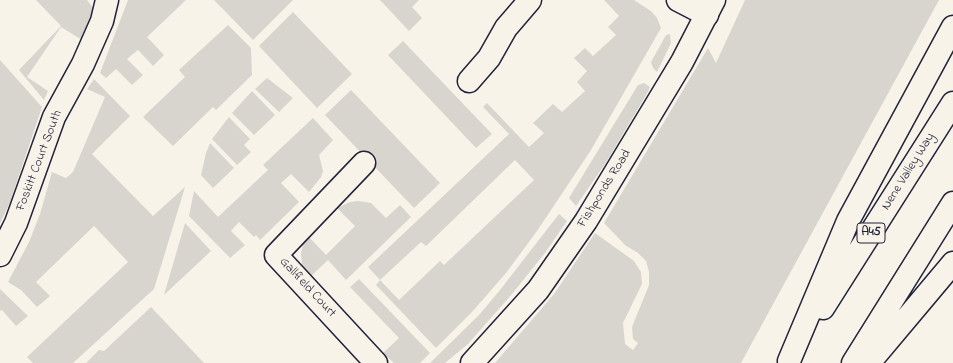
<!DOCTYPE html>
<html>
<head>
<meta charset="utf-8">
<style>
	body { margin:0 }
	canvas { display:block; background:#f7f3e8 }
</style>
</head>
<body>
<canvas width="953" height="363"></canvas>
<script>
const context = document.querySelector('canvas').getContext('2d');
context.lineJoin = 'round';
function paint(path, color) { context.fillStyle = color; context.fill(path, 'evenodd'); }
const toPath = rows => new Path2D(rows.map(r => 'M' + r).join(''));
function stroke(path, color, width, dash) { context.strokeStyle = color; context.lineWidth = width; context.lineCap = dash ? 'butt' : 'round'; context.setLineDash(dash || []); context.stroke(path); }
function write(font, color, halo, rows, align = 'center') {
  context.font = font + ' "Indie Flower",sans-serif'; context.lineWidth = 4; context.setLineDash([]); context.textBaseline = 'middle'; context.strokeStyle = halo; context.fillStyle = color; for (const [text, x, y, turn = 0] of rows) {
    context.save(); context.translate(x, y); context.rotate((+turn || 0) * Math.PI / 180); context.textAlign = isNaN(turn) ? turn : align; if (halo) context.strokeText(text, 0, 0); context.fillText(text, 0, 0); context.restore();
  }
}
const green = toPath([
	[36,0,87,0,93,8,82,40,61,27,27,77,48,91,44,100,19,70,61,26],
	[128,0,186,0,147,37,164,55,153,66,138,50,127,59,143,75,132,85,116,69,106,78,100,73],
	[214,0,293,0,253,40],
	[380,0,419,0,412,7,422,18,409,31],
	[604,0,634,0,651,11,657,18,661,28,591,150,537,231,506,273,472,312,436,348,376,285,380,280,368,267,509,134,483,107,487,103,529,147,544,133,533,123,553,104,562,112,585,91,577,82,587,71,574,58,585,48,593,56,616,35,608,27,619,16],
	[515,160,534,180,444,265,440,261,399,300,380,280,421,242,426,246],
	[745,0,939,0,741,363,495,363,554,294,595,233,634,261,641,272,642,284,623,323,625,344,633,350,638,343,633,339,632,327,649,285,649,272,646,261,638,253,625,245,604,223,708,48,716,63],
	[293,12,352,74,317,108,259,46],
	[228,25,251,48,252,75,216,110,213,107,173,146,143,117,185,77,179,70],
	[670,34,671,43,657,72,653,68,651,62,666,35],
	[403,41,492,134,476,148,388,55],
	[0,60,42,107,10,202,0,224],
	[267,78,293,98,279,112,255,89],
	[94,79,130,116,92,154,153,216,185,187,154,289,73,363,33,363,27,357,128,262,94,226,36,282,50,296,37,307,21,290,8,282,29,242,40,214,52,172,66,178,73,172,105,97,87,89],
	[644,83,650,87,645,97,605,164,576,206,569,198,638,85],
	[351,90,440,183,414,208,325,115],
	[252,91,275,115,254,135,232,113],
	[229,117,250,139,244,145,251,152,237,165,212,139],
	[313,118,333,140,319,155,323,171,321,177,309,192,291,174,281,183,299,202,260,240,256,235,254,237,239,222,231,231,245,245,230,258,189,216,194,191,218,217,268,170,263,165],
	[210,143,234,168,213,188,201,175,206,153],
	[358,201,371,203,386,218,400,205,411,217,346,280,328,260,310,277,306,273,302,264,301,254,303,244,309,237,326,255,355,226,337,208,350,202],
	[559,214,567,221,545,253,512,294,468,344,445,363,430,363,479,315,500,290],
	[185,223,211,251,164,295],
	[359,279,430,353,420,363,394,363,383,353,399,338,350,287],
	[0,289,28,316,16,326,2,310,0,311],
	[151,307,204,363,86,363,99,350,104,351]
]);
const street = toPath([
	[678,0,707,15],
	[469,81,489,58,506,28,530,0],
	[364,163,276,255,376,363],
	[0,255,16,223,54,117,83,64,102,21,107,0]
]);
const secondary = toPath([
	[472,363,538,290,586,221,682,62,714,0]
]);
const highway = toPath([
	[823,308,953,103],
	[789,361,848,221,953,27],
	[853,363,953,203],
	[869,363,953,263]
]);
const shields = [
	[871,233,28]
];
const shieldNames = [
	["A45",871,233]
];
const streetNames = [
	["Foskitt Court South",40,161,-69],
	["Nene Valley Way",909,172,-58],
	["Fishponds Road",605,189,-58],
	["Gallfield Court",307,288,47]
];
paint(green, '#d8d5cf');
stroke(street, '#22223b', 25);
stroke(secondary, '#22223b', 25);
stroke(highway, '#22223b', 25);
stroke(street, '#f7f3e8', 22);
stroke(secondary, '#f7f3e8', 22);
stroke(highway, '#f7f3e8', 22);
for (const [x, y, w] of shields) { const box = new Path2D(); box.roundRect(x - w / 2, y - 10, w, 20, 3); context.fillStyle = '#f7f3e8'; context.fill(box); stroke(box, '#22223b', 1); }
write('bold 12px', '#22223b', null, shieldNames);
write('13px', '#22223b', '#f7f3e8', streetNames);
</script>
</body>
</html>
